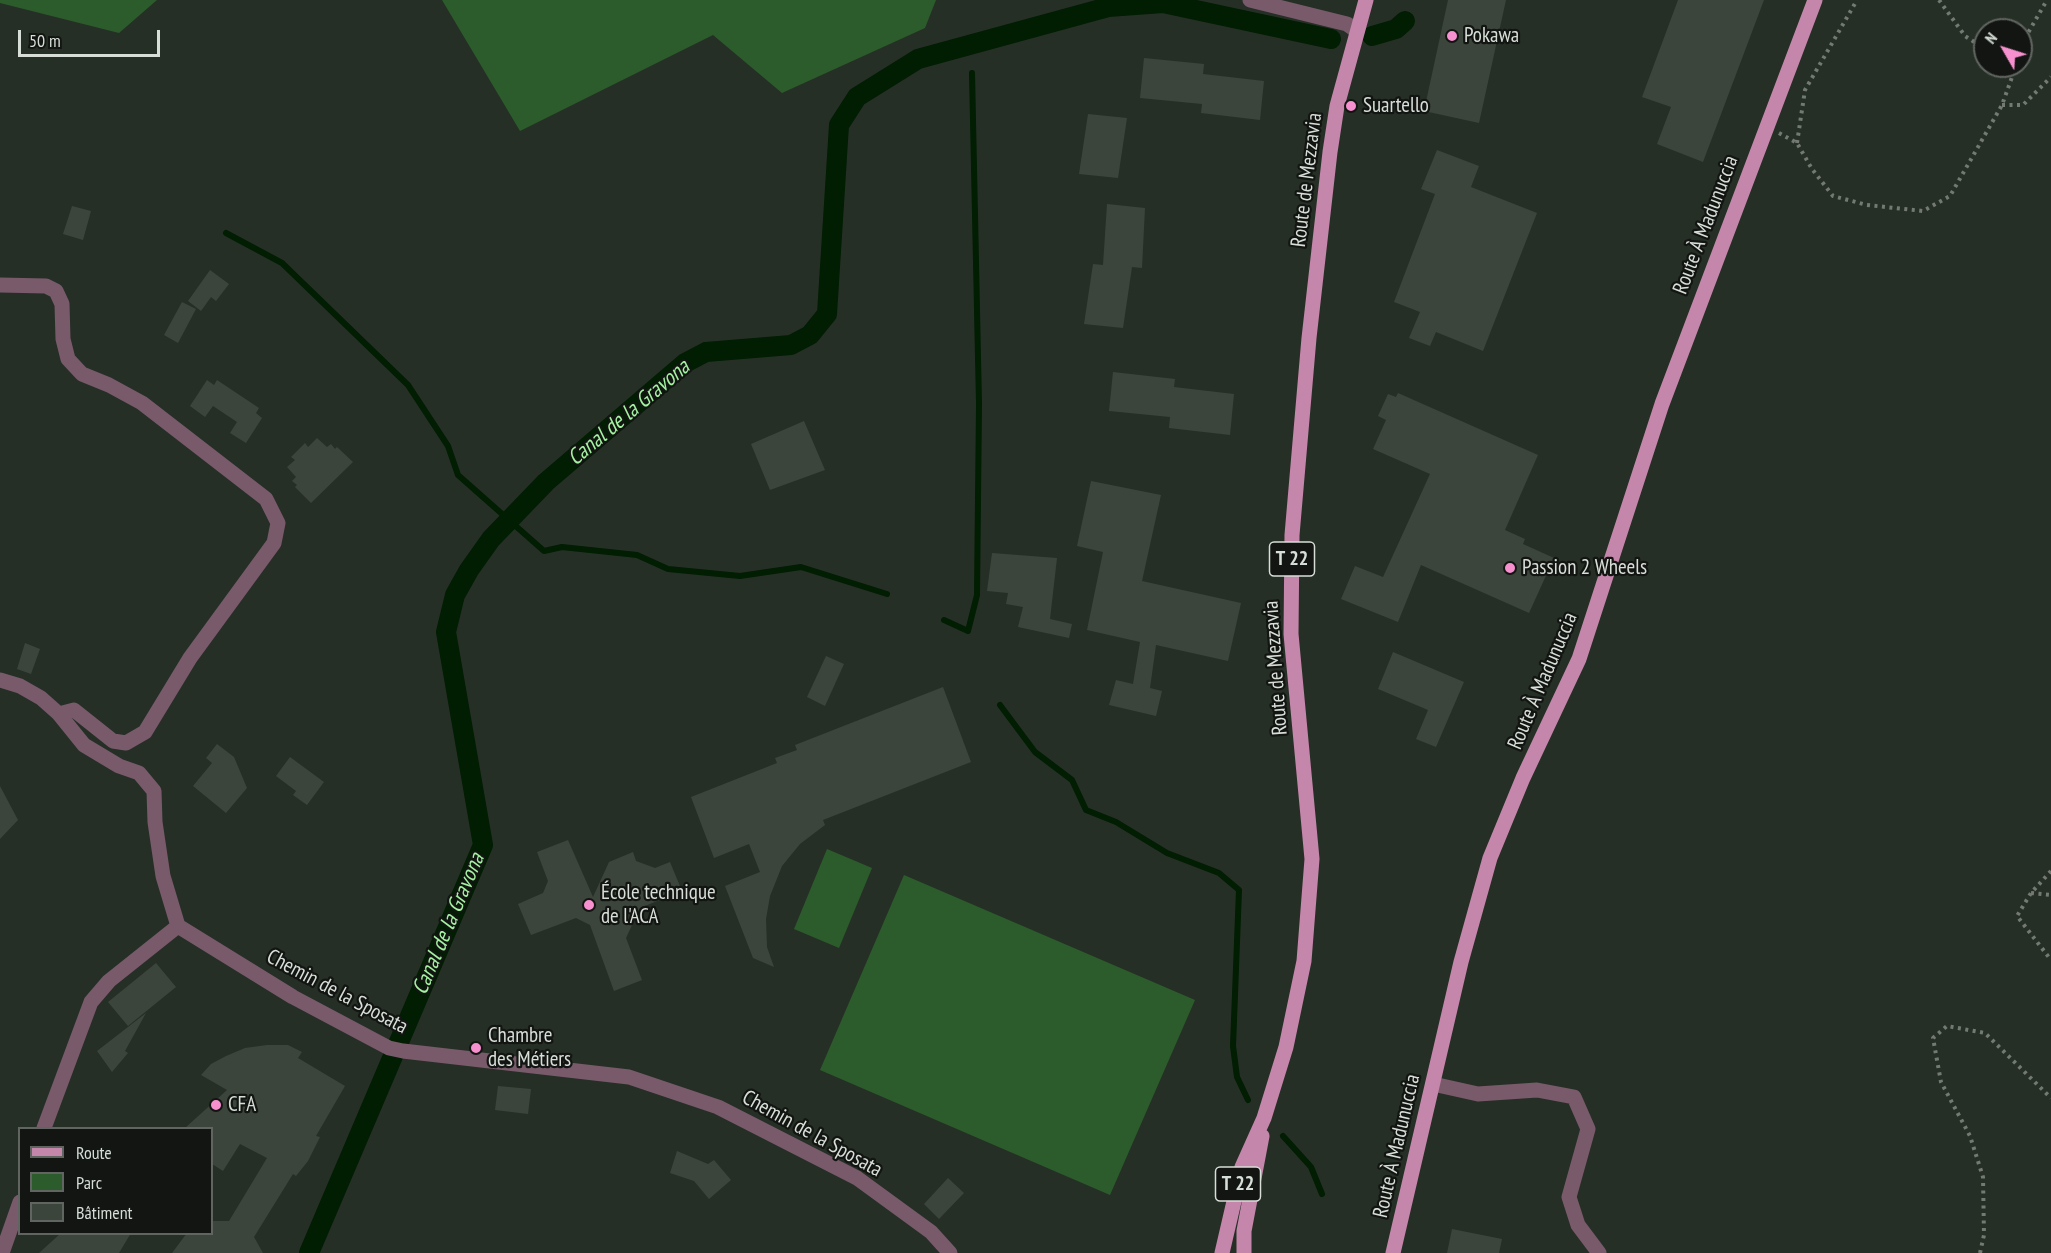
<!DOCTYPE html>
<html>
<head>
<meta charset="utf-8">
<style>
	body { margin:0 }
	#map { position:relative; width:2051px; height:1253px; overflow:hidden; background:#262f26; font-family:"PT Sans Narrow",sans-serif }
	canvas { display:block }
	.legend { position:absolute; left:18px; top:1127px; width:195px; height:108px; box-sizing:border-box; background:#121512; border:2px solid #616561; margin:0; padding:8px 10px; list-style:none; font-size:18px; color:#d7ddd7 }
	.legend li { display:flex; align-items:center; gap:12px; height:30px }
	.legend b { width:30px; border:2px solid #616561 }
	.north { position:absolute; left:1973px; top:18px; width:60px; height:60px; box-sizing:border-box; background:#121512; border:2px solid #616561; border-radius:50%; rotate:309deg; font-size:16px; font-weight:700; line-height:24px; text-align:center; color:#d7ddd7 }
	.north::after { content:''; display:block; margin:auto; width:21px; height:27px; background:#f790ce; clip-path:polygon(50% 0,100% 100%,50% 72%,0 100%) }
	.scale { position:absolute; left:18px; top:30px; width:142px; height:27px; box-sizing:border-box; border:3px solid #d7ddd7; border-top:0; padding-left:8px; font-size:18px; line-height:21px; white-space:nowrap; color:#d7ddd7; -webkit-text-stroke:4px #121512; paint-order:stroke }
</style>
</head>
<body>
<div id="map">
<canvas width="2051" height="1253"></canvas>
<ul class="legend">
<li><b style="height:8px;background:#c486aa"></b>Route</li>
<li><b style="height:16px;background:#2c5c2c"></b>Parc</li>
<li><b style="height:16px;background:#3c453b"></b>Bâtiment</li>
</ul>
<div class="north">N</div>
<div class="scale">50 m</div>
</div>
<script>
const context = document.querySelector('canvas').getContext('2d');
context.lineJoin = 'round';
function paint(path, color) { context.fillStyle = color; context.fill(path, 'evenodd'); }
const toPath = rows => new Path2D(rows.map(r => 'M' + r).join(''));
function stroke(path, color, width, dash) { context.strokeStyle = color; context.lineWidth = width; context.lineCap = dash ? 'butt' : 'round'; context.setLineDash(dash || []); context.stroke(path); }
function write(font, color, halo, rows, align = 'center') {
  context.font = font + ' "PT Sans Narrow",sans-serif'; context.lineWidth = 4.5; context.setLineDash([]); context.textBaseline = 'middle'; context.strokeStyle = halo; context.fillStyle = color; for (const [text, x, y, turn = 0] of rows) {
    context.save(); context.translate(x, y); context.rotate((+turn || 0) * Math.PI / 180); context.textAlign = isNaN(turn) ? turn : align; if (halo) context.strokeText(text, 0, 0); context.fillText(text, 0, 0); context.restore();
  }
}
const green = toPath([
	[0,0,157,0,119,33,0,3],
	[442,0,936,0,925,28,782,93,713,35,520,131],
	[827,849,872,868,839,948,794,929],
	[904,875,1195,1000,1110,1195,820,1070]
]);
const stream = toPath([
	[226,233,282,263,408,385,448,446,458,475,544,551,562,547,637,555,668,569,740,576,801,567,887,594],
	[944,620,968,631,977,595,979,404,972,73],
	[1000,705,1035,752,1072,780,1086,810,1116,822,1167,853,1219,873,1239,890,1233,1046,1237,1077,1248,1100],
	[1283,1136,1311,1167,1322,1194]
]);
const canal = toPath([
	[1372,36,1396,29,1405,21],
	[309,1253,483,845,446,632,455,595,469,570,491,539,546,482,685,363,706,352,791,345,810,335,827,314,839,125,857,97,918,59,1108,7,1163,3,1331,39]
]);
const building = toPath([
	[1448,0,1506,0,1479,123,1424,111],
	[1678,0,1764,0,1703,162,1657,144,1671,107,1642,97],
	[1144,58,1204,64,1203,74,1264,81,1260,120,1201,113,1202,104,1140,98],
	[1088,114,1127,118,1118,178,1079,174],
	[1437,150,1479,166,1471,187,1537,213,1483,351,1436,332,1430,346,1409,338,1420,312,1394,302,1435,194,1421,189],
	[1107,204,1145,208,1142,268,1132,267,1123,328,1084,324,1093,264,1103,265],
	[72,206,91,211,83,240,63,234],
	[210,270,229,284,216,301,211,297,201,311,188,301],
	[182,302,196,309,178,343,164,335],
	[1113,372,1175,379,1174,387,1234,394,1230,435,1169,428,1170,417,1109,411],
	[207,380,214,385,217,380,259,408,256,413,262,418,246,443,230,433,237,422,213,406,205,417,190,406],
	[1398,393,1538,455,1505,530,1525,539,1523,544,1554,558,1529,613,1421,565,1398,622,1341,599,1355,566,1383,577,1430,474,1373,449,1386,420,1378,416,1388,394,1396,397],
	[804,421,825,470,770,490,751,444],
	[317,438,327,447,331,444,335,449,337,447,353,462,311,503,295,487,297,485,292,481,296,477,287,467,295,460,291,457,305,443,308,447],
	[1091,481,1161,495,1142,581,1241,603,1228,661,1156,645,1150,688,1162,691,1156,716,1109,705,1116,680,1133,684,1140,642,1087,630,1103,552,1077,546],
	[992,553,1057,558,1050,619,1072,624,1069,638,1018,627,1023,607,1006,604,1008,593,987,591],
	[25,643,40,649,31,674,17,669],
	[1393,652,1464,682,1436,747,1416,739,1428,710,1378,689],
	[826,656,844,664,825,706,807,697],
	[943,687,971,762,823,820,825,825,800,844,782,866,770,896,766,919,767,947,774,967,753,958,725,886,760,872,749,844,714,858,691,797,777,763,775,758,797,750,795,745],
	[217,744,234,757,247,788,226,813,193,786,212,763,206,758],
	[290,757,324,782,307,805,293,795,296,791,276,776],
	[0,786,18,820,0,839],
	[568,840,593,897,609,862,633,852,636,861,655,868,670,862,682,891,640,908,626,938,642,980,614,991,590,925,576,918,531,935,518,904,543,893,548,881,537,852],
	[156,963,176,987,128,1026,108,1002],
	[146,1013,125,1051,128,1053,112,1072,97,1051],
	[267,1045,288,1045,302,1052,298,1058,345,1086,316,1136,320,1137,308,1161,296,1176,293,1174,254,1237,263,1253,172,1253,187,1233,212,1233,212,1221,229,1221,267,1158,240,1144,223,1171,212,1164,212,1128,185,1128,227,1090,201,1075,211,1064,226,1056,245,1048],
	[498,1086,531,1089,528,1114,495,1110],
	[677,1151,708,1164,714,1160,731,1180,709,1199,694,1181,670,1173],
	[948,1178,964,1193,939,1219,924,1204],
	[1452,1229,1502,1239,1499,1253,1447,1253],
	[61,1233,131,1233,119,1253,39,1253]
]);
const path = toPath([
	[1939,0,1965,36,1985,49],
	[2021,45,2047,0],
	[2002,105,2023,105,2051,77],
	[1779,133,1797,143,1812,169,1833,196,1867,205,1923,211,1950,196,2002,105,2016,66],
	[1797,143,1805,90,1857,0],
	[2051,871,2031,893,2017,916,2051,960],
	[2031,893,2051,895],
	[1980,1253,1984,1235,1983,1177,1970,1136,1941,1082,1933,1038,1947,1026,1985,1033,2051,1098]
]);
const minor = toPath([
	[1250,0,1347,24,1357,31],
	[0,285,46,286,56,291,62,304,63,339,68,359,82,374,109,385,142,403,266,499,278,523,274,543,190,658,145,732,126,743,113,741,74,710,59,714],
	[0,680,20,686,41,698,59,714,84,745,119,766,139,773,154,791,155,822,163,876,178,926,293,997,389,1048,403,1051,629,1077,718,1107,857,1178,931,1232,950,1253],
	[1433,1084,1478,1094,1537,1090,1574,1097,1588,1129,1569,1197,1578,1225,1599,1253],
	[44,1128,91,1002,109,981,178,926],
	[2,1253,20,1202]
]);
const major = toPath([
	[1222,1253,1242,1167,1264,1118,1286,1047,1304,961,1312,859,1291,634,1292,535,1309,338,1330,152,1337,106,1366,0],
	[1244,1253,1244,1231,1262,1136],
	[1393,1253,1461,962,1490,858,1523,778,1579,659,1662,404,1815,0]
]);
const markers = [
	[1452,36,6,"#f790ce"],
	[1351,106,6,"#f790ce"],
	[1510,568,6,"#f790ce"],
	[589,905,6,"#f790ce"],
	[476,1048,6,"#f790ce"],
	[216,1105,6,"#f790ce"]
];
const shields = [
	[1292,559,45],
	[1238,1184,45]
];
const shieldNames = [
	["T 22",1292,559],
	["T 22",1238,1184]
];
const poiNames = [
	["Pokawa",1464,36],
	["Suartello",1363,106],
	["Passion 2 Wheels",1522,568],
	["École technique",601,893],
	["de l'ACA",601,917],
	["Chambre",488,1036],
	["des Métiers",488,1060],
	["CFA",228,1105]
];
const streetNames = [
	["Route de Mezzavia",1307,180,-83],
	["Route À Madunuccia",1706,225,-69],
	["Route de Mezzavia",1276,668,-94],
	["Route À Madunuccia",1543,681,-67],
	["Chemin de la Sposata",337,992,28],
	["Chemin de la Sposata",812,1134,29],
	["Route À Madunuccia",1397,1146,-77]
];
const waterNames = [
	["Canal de la Gravona",629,413,-40],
	["Canal de la Gravona",449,924,-67]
];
paint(green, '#2c5c2c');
stroke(stream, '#011d02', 6);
stroke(canal, '#011d02', 20);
paint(building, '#3c453b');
stroke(path, '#737a73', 4, [3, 4.5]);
stroke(minor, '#795a6b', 15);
stroke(major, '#c486aa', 15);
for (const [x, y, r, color] of markers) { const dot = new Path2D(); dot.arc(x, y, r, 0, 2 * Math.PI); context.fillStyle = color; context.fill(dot); stroke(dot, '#121512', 2); }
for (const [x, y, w] of shields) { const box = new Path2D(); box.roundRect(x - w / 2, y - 17, w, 34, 4.5); context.fillStyle = '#121512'; context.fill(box); stroke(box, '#d7ddd7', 1.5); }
write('bold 20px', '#d7ddd7', null, shieldNames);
write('21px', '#d7ddd7', '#121512', poiNames, 'left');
write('21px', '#d7ddd7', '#121512', streetNames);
write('italic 22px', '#a3f3a0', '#121512', waterNames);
</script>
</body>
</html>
